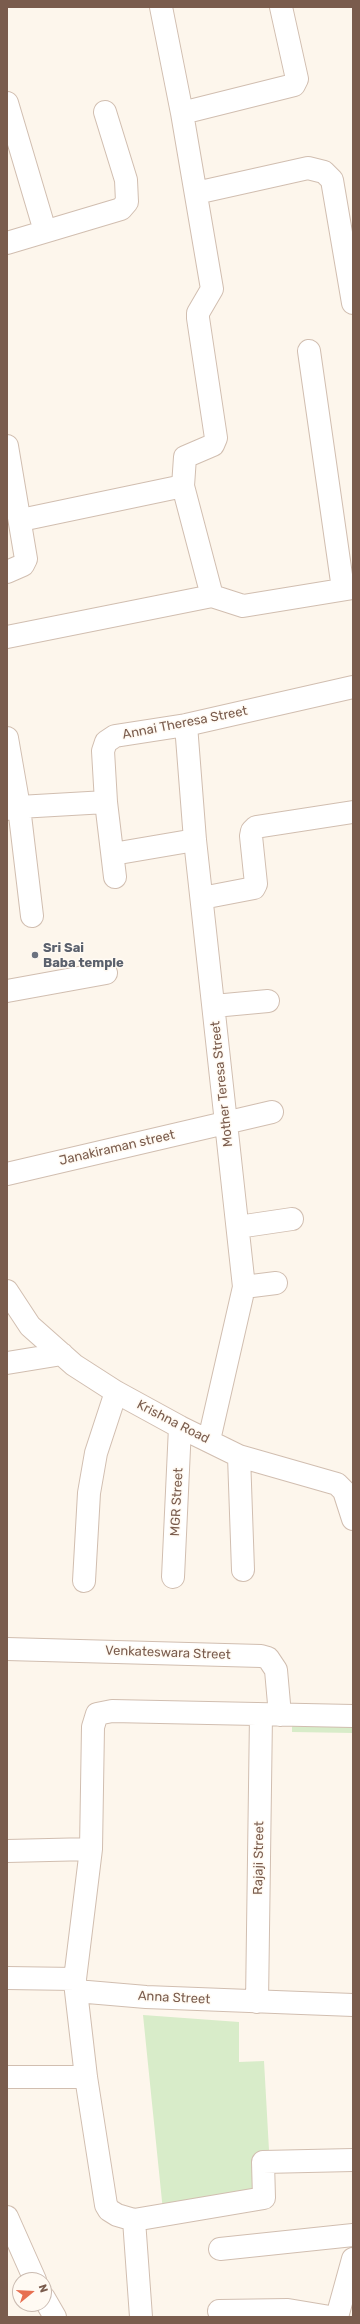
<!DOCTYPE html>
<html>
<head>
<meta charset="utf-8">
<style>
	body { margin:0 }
	#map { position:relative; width:360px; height:2324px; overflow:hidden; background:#fdf6ec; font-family:Rubik,sans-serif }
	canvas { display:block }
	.frame { position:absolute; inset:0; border:8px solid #7a5c4d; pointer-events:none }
	.north { position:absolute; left:12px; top:2272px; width:40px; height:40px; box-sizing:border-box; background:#fffaf3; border:1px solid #cabbb1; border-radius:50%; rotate:72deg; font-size:11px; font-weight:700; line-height:16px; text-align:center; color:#7a5c4d }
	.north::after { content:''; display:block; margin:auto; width:14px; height:18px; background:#e76f51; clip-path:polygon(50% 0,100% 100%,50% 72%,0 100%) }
</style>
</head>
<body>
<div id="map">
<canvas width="360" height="2324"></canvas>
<div class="frame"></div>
<div class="north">N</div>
</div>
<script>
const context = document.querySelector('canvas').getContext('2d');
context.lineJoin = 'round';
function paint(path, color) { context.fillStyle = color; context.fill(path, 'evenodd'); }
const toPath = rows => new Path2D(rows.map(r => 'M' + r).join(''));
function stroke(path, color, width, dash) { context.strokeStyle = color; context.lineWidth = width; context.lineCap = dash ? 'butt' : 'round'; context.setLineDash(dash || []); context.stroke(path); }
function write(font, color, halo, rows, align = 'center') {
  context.font = font + ' Rubik,sans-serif'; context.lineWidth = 3; context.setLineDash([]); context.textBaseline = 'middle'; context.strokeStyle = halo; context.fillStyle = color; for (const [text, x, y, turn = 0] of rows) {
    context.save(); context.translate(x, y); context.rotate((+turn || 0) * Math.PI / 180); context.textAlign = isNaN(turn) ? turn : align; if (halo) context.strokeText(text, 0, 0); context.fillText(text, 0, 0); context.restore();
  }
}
const green = toPath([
	[292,1717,353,1718,353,1733,292,1732],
	[143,2015,239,2022,239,2062,264,2061,270,2168,257,2202,163,2211]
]);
const minor = toPath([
	[161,7,182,113,212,289,198,313,198,318,216,438,213,445,185,457,183,486,212,596],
	[7,103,45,231],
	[182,113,294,85,297,79,281,7],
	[196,193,308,168,324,172,332,180,353,303],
	[7,243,121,209,127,202,126,180,105,112],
	[309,351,343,589],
	[7,446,26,559,23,565,7,572],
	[21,520,183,486],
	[7,637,212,596,243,606,353,588],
	[186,725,195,840,244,1287,209,1440],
	[7,738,19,807,7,809],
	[113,854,195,840],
	[115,877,106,802,103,751,106,742,115,736,186,725,353,687],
	[202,898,254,888,256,884,251,836,252,831,256,827,353,812],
	[32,916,19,807,106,802],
	[7,991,106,973],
	[214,1006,268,1001],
	[7,1174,272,1112],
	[238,1227,292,1219],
	[244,1287,276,1283],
	[7,1291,30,1326,74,1365,116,1392,180,1427,239,1456,337,1484,344,1491,353,1519],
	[7,1363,62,1354],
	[239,1456,243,1570],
	[173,1577,180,1427],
	[84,1581,89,1493,96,1453,116,1392],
	[7,1649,261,1656,268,1658,276,1670,280,1715],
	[7,1851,91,1849],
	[7,1978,75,1979,76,1991,146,1997,353,2005],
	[75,1979,91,1849,93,1727,97,1714,112,1711,353,1716],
	[76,1991,86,2077,106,2205,109,2210,117,2215,134,2220,264,2198,263,2162,353,2160],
	[257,2002,261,1715],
	[7,2077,86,2077],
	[7,2217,35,2280],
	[134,2220,141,2317],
	[220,2249,353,2235],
	[44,2298,55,2317],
	[219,2311,288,2310,330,2317],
	[337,2317,353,2259]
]);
const markers = [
	[35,955,4,"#6b7280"]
];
const streetNames = [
	["Annai Theresa Street",185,723,-11],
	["Mother Teresa Street",222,1084,-96],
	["Janakiraman street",117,1148,-13],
	["Krishna Road",173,1422,27],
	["MGR Street",177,1502,-87],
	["Venkateswara Street",168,1653,2],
	["Rajaji Street",259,1858,-89],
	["Anna Street",174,1998,3]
];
const worshipNames = [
	["Sri Sai",43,948],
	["Baba temple",43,963]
];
paint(green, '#d8ecc9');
stroke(minor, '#d1beb0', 24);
stroke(minor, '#fff', 22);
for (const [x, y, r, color] of markers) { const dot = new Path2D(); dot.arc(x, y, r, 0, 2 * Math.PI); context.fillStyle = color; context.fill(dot); stroke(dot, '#fffaf3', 1.5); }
write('13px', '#7a5c4d', '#fffaf3', streetNames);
write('bold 13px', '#5b616d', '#fffaf3', worshipNames, 'left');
</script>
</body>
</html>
